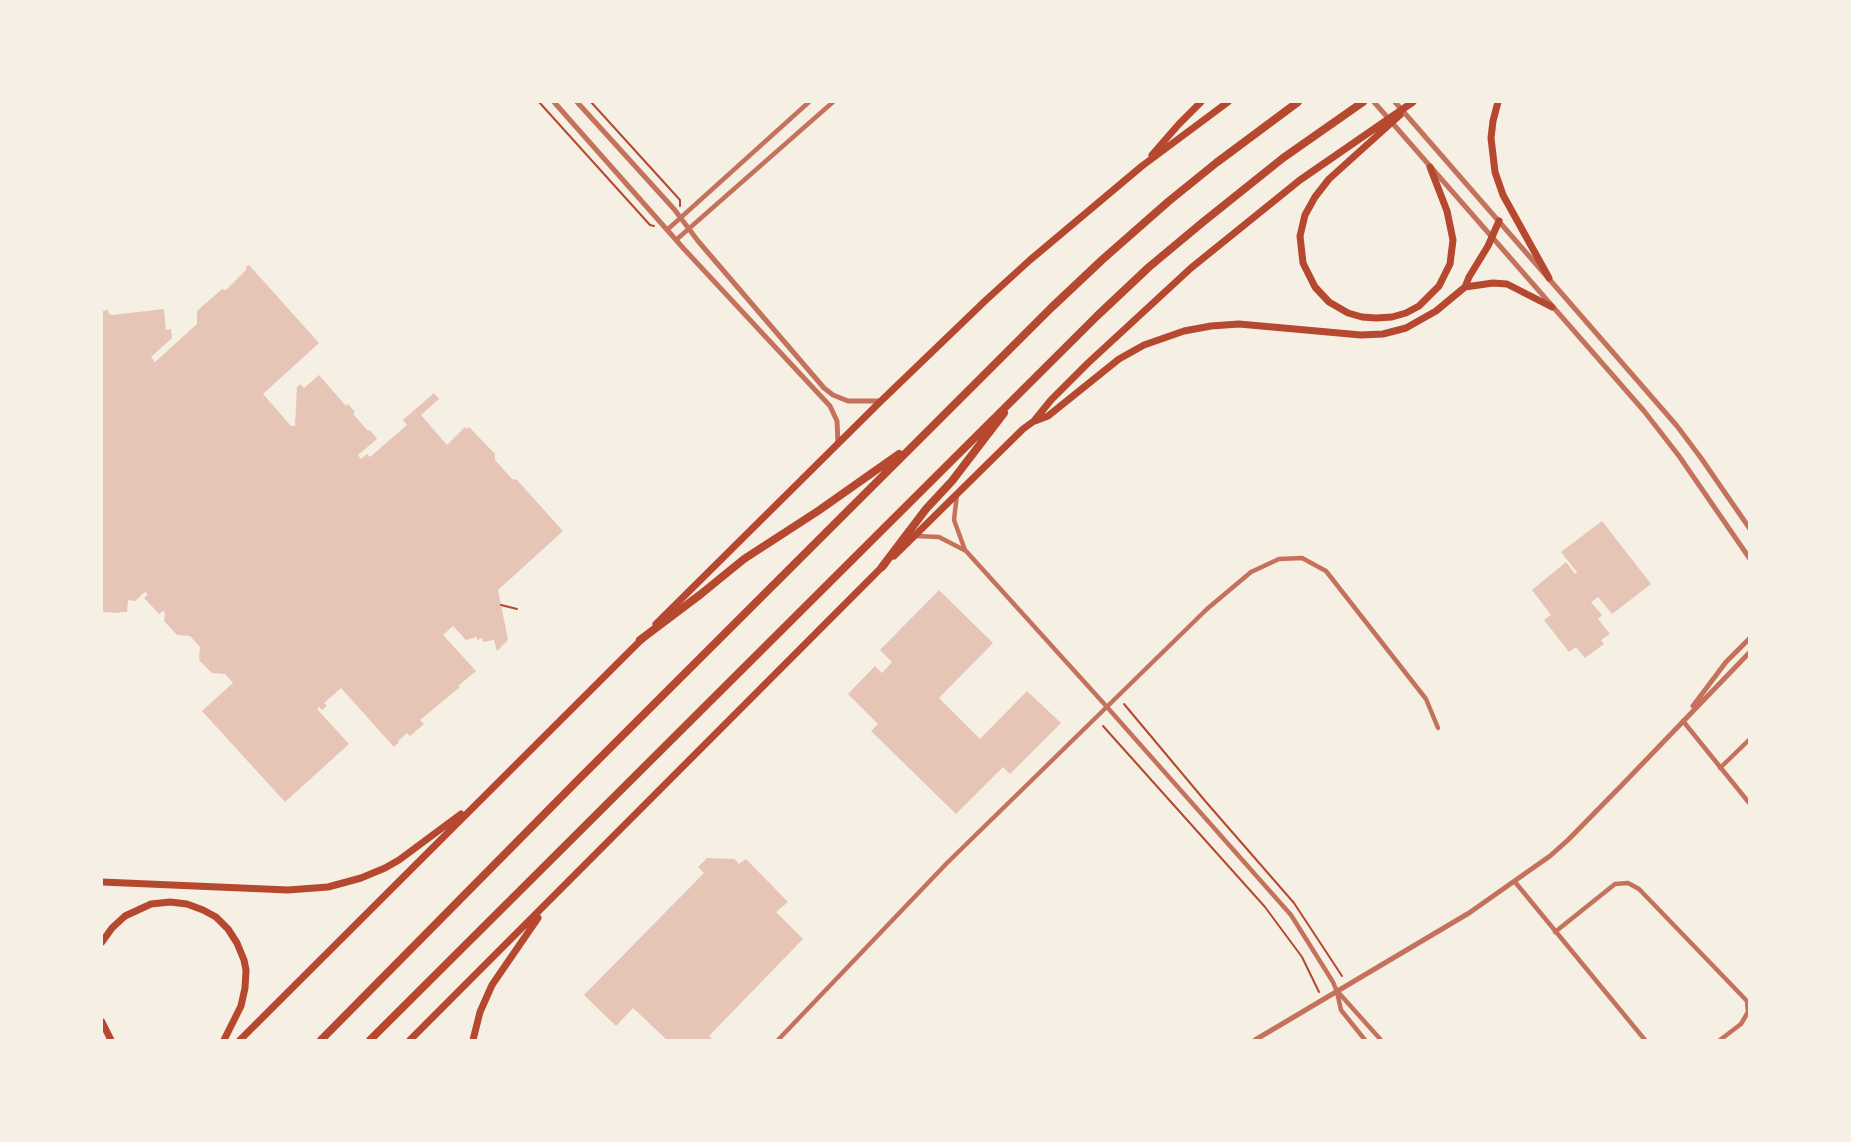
<!DOCTYPE html>
<html>
<head>
<meta charset="utf-8">
<style>
	body { margin:0 }
	#map { position:relative; width:1851px; height:1142px; overflow:hidden; background:#f6efe4; font-family:"IBM Plex Serif",serif }
	canvas { display:block }
	.frame { position:absolute; inset:0; border:103px solid #f6efe4; pointer-events:none }
</style>
</head>
<body>
<div id="map">
<canvas width="1851" height="1142"></canvas>
<div class="frame"></div>
</div>
<script>
const context = document.querySelector('canvas').getContext('2d');
context.lineJoin = 'round';
function paint(path, color) { context.fillStyle = color; context.fill(path, 'evenodd'); }
const toPath = rows => new Path2D(rows.map(r => 'M' + r).join(''));
function stroke(path, color, width, dash) { context.strokeStyle = color; context.lineWidth = width; context.lineCap = dash ? 'butt' : 'round'; context.setLineDash(dash || []); context.stroke(path); }
const building = toPath([
	[249,265,319,343,263,394,291,426,295,426,297,387,300,384,304,388,319,375,346,406,348,404,355,412,353,414,368,431,370,430,377,439,358,455,361,459,367,454,370,457,407,425,403,420,434,393,439,399,421,415,447,445,465,427,467,429,469,427,495,454,495,460,512,479,517,480,563,531,498,590,508,640,497,651,494,640,483,642,482,638,477,640,477,637,466,640,453,626,443,635,476,671,458,686,460,687,420,720,424,724,410,736,407,733,398,741,399,742,394,747,341,688,324,703,327,706,322,710,319,707,317,709,349,744,285,802,202,711,233,683,225,674,212,673,199,660,200,647,190,636,177,635,164,621,165,613,163,611,159,614,144,598,148,594,145,592,135,601,128,600,127,612,120,612,120,613,102,612,102,311,108,310,109,314,113,315,164,309,166,330,171,329,172,338,151,357,155,362,197,324,197,311,222,289,226,290,246,270,246,267],
	[1602,521,1651,584,1612,614,1598,597,1591,602,1602,615,1598,619,1610,634,1601,640,1604,644,1585,658,1576,647,1569,652,1544,620,1551,615,1532,590,1566,562,1575,574,1577,572,1561,552],
	[939,590,993,643,939,698,980,739,1027,691,1061,723,1010,774,1003,767,956,814,871,731,878,724,848,694,875,666,882,673,892,662,880,650],
	[707,858,734,859,739,864,746,859,788,902,776,912,803,939,709,1036,714,1040,667,1040,633,1008,616,1026,584,995,704,873,698,867]
]);
const path = toPath([
	[539,102,650,225,654,226],
	[591,102,680,200,680,206],
	[501,605,517,609],
	[1124,704,1206,802,1294,903,1342,976],
	[1103,726,1265,907,1302,957,1319,992]
]);
const minor = toPath([
	[667,230,809,102],
	[676,240,833,102],
	[957,494,954,520,965,550],
	[916,536,939,537,966,551,1107,707,1291,915,1333,982,1337,992,1341,1010,1365,1040],
	[1683,721,1750,804],
	[1720,768,1750,739],
	[1515,882,1645,1040],
	[1555,932,1615,884,1628,883,1639,889,1747,1001,1748,1012,1741,1024,1720,1040],
	[1338,992,1381,1040],
	[778,1040,947,863,1207,609,1251,572,1279,559,1302,558,1326,571,1426,699,1438,728]
]);
const tertiary = toPath([
	[554,102,684,249,830,406,837,421,838,444],
	[577,102,674,209,698,241,824,388,833,395,848,401,881,401],
	[1374,102,1644,411,1679,456,1750,559],
	[1395,102,1677,426,1701,458,1750,529],
	[1693,706,1726,662,1750,638],
	[1255,1040,1469,913,1550,856,1568,840,1620,787,1750,652]
]);
const primary = toPath([
	[1498,102,1493,121,1491,138,1495,172,1503,195,1549,278],
	[1400,115,1329,179,1315,197,1305,215,1300,236,1303,263,1315,287,1329,302,1348,313,1362,317,1376,318,1392,317,1406,313,1419,306,1439,286,1450,264,1453,240,1447,211,1430,167],
	[1152,155,1179,124,1201,102],
	[1465,287,1493,283,1507,284,1552,307],
	[1035,421,1048,416,1119,359,1144,345,1184,331,1211,326,1239,324,1361,335,1383,334,1406,328,1436,311,1465,287,1469,277,1488,246,1499,221],
	[894,556,1023,429,1034,421,1051,400,1088,363,1191,268,1300,180,1413,102],
	[656,624,881,401,986,300,1030,260,1142,166,1228,102],
	[102,882,288,890,328,887,361,878,385,868,399,860,461,814],
	[102,942,112,928,125,916,151,904,170,902,187,904,203,910,216,917,228,929,237,943,244,960,246,970,245,988,241,1006,224,1040],
	[102,1022,111,1040],
	[240,1040,643,638],
	[410,1040,885,564],
	[473,1040,480,1012,492,985,538,918]
]);
const motorway = toPath([
	[882,567,926,509,952,481,1004,413],
	[640,640,701,594,744,559,818,511,899,454],
	[321,1040,579,779,1051,308,1103,259,1169,201,1216,163,1298,102],
	[370,1040,1097,316,1149,267,1203,222,1283,158,1363,102]
]);
paint(building, '#e6c5b7');
stroke(path, '#b5482f', 2);
stroke(minor, '#c5725c', 4.5);
stroke(tertiary, '#c5725c', 5);
stroke(primary, '#b5482f', 7);
stroke(motorway, '#b5482f', 8);
</script>
</body>
</html>
